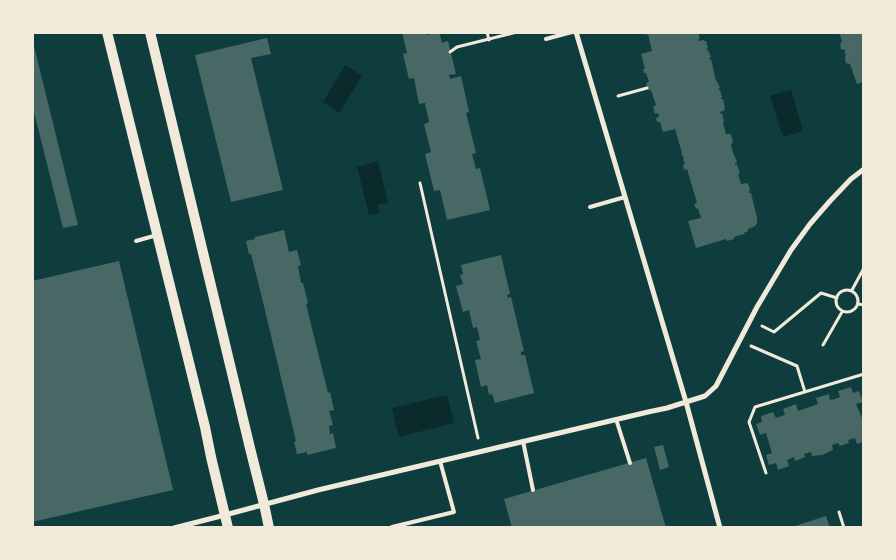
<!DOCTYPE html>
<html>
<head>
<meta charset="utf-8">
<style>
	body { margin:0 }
	#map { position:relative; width:896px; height:560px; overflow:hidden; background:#0f3d3e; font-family:Quicksand,sans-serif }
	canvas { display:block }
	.frame { position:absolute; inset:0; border:34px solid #f1e9da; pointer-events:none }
</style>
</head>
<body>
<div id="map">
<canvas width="896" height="560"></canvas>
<div class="frame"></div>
</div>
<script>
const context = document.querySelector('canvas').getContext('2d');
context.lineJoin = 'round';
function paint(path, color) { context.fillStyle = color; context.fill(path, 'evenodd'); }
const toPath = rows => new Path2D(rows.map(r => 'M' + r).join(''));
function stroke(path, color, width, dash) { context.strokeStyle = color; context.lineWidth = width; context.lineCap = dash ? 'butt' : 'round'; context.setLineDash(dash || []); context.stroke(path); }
const water = toPath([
	[345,65,362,76,339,113,323,102],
	[791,89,803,131,783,137,770,96],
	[378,161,388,203,378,205,379,213,369,215,357,167],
	[447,395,454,423,399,437,392,408]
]);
const building = toPath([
	[402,32,425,32,426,35,439,32,442,43,448,41,456,74,449,75,450,79,461,76,469,112,466,113,476,153,472,154,476,169,480,168,490,210,447,220,440,190,434,191,425,154,431,152,424,124,429,122,425,103,419,104,414,78,409,79,403,54,407,53],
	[644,32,698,32,700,39,698,39,699,41,704,40,704,41,706,41,708,48,707,49,707,51,708,50,711,57,709,58,710,60,711,59,716,81,717,81,720,88,718,89,719,90,720,90,722,97,721,98,721,99,723,99,725,108,724,109,725,110,720,112,720,114,722,113,724,122,723,123,726,134,731,134,733,143,731,144,732,150,737,162,735,163,735,165,737,164,740,174,738,174,741,184,748,183,750,190,749,191,749,193,751,193,757,218,757,223,755,226,748,229,748,231,744,233,744,234,734,237,734,239,727,241,726,239,696,248,688,221,701,218,698,208,696,209,694,204,697,203,687,169,684,170,683,165,685,164,683,159,684,158,681,153,682,153,675,129,663,132,660,122,657,122,656,118,659,117,658,113,655,114,653,107,656,105,651,90,648,90,646,83,649,82,646,73,644,73,643,69,645,69,641,54,652,51,648,34,645,35],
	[839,32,864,32,864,82,857,84,850,64,846,63,845,59,846,55,845,54,845,50,841,49,840,45,842,41],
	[32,38,78,225,63,228,32,104],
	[267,38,271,54,251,58,283,190,231,202,195,55],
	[284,230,289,252,297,250,301,265,298,266,301,283,303,283,308,303,306,304,328,393,330,392,334,410,329,411,333,425,329,426,330,434,333,433,336,448,307,455,307,452,297,454,294,442,296,441,263,302,251,254,249,254,246,241,255,239,255,237],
	[501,255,510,294,507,295,508,298,511,297,524,351,521,352,521,355,525,355,534,393,495,403,492,394,489,395,487,385,481,387,475,360,481,359,476,341,480,340,477,327,473,328,469,310,463,312,456,286,463,284,460,275,463,274,461,265],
	[119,261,173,490,32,522,32,281],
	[851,387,853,393,859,391,863,402,856,404,864,423,864,442,857,444,855,438,848,440,849,443,840,446,838,443,832,445,833,450,822,455,812,456,811,452,804,454,805,457,795,461,794,457,787,460,789,466,778,470,776,463,769,465,766,455,772,453,766,433,760,435,756,424,762,422,761,416,773,412,776,418,785,415,783,409,796,404,798,411,818,404,816,398,829,394,830,400,835,399,840,397,838,391],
	[663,445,669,467,660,470,654,447],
	[646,458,666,528,512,528,504,499],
	[826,516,830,528,793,528,792,527]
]);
const path = toPath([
	[487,32,489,40],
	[450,52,457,47,517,32],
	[618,96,647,88],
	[420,183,478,438],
	'836 301a11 11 0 1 1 22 0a11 11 0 1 1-22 0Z',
	[852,290,864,268],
	[858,304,864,305],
	[762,326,774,332,821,293,837,298],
	[823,345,842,312],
	[751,346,797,366,805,392],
	[766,473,749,422,755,407,864,374],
	[839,512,844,528]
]);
const service = toPath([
	[546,39,572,32],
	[590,207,625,197],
	[136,241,157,235],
	[616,419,630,463],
	[523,441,533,490],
	[392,527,454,512,440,461]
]);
const minor = toPath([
	[576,32,686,402,720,528],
	[174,528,225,515,318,490,648,412,667,408,705,396,716,386,757,307,791,250,810,224,830,201,851,179,864,169]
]);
const secondary = toPath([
	[107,32,205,427,211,457,228,528],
	[150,32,250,448,264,504,269,528]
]);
paint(water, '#0a2a2b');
paint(building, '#486865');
stroke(path, '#f1e9da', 3);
stroke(service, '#f1e9da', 4);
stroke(minor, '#f1e9da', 5);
stroke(secondary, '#f1e9da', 10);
</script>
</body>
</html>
